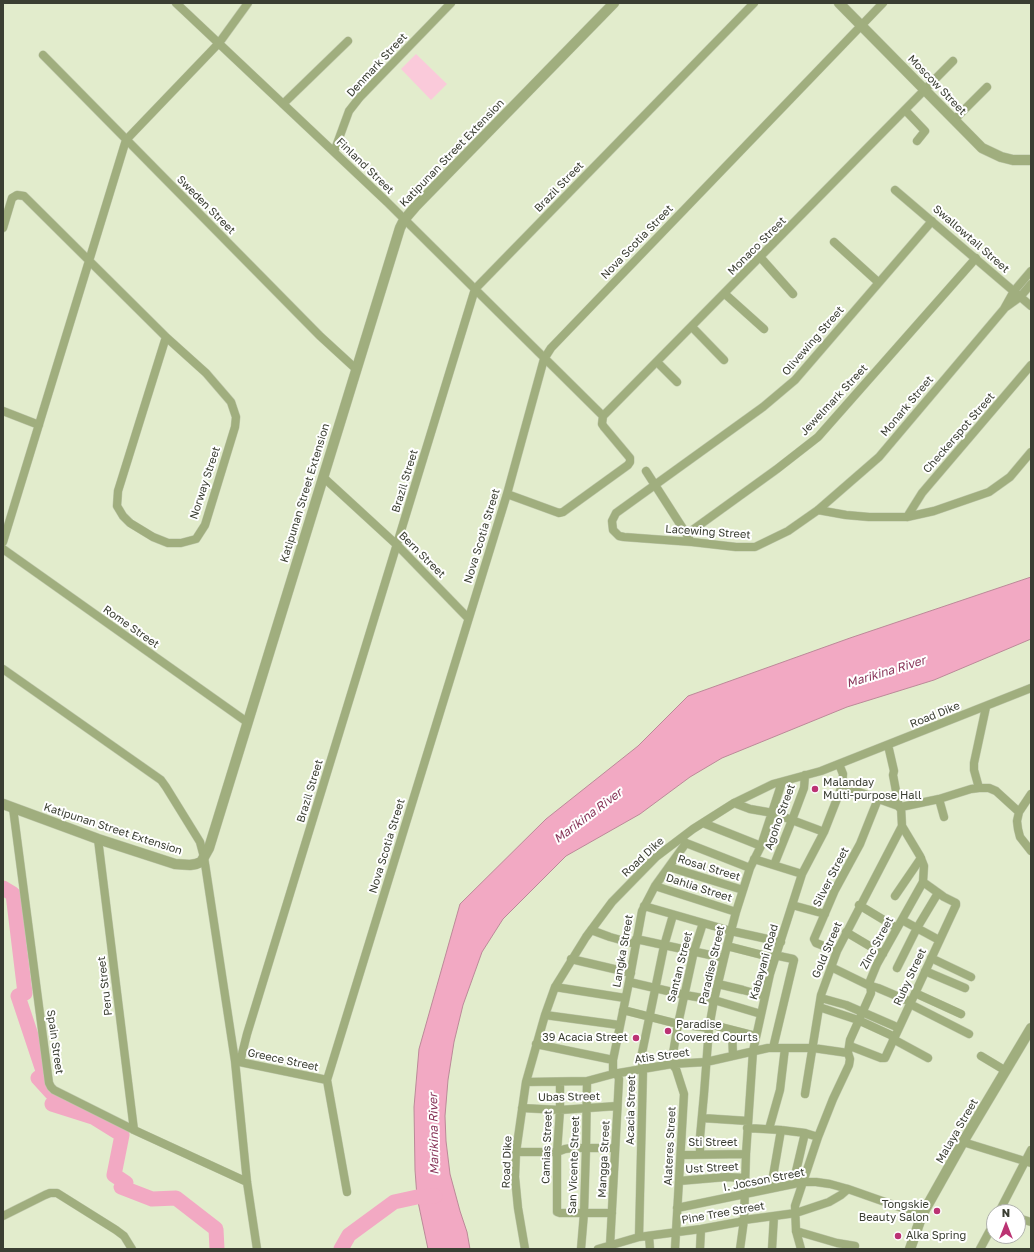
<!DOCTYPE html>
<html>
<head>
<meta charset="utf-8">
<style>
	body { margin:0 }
	#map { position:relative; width:1034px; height:1252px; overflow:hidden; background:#e2eccc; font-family:"Golos Text",sans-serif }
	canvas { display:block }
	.frame { position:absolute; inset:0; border:4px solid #3a3e32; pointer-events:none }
	.north { position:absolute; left:986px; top:1204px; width:40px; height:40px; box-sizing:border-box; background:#fff; border:1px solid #b0b2ad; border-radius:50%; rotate:0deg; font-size:11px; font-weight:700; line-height:16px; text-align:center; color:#3a3e32 }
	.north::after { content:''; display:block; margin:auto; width:14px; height:18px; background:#bb3373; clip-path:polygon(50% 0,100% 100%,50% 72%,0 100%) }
</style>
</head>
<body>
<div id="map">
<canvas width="1034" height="1252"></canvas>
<div class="frame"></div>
<div class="north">N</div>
</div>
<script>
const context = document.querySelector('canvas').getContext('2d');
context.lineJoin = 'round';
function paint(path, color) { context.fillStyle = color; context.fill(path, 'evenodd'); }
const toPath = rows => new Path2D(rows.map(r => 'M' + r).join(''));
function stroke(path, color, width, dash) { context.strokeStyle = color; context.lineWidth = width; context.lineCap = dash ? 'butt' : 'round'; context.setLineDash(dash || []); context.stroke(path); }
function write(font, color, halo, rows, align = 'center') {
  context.font = font + ' "Golos Text",sans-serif'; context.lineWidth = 4; context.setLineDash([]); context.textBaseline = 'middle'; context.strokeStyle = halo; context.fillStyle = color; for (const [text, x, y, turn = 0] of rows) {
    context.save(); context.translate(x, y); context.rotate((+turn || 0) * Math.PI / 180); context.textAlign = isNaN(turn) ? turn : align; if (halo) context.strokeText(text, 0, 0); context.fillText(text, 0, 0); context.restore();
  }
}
const green = toPath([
	[416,54,447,84,431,100,401,69]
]);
const water = toPath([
	[1031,577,1031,639,934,680,847,707,722,758,690,777,640,814,566,856,503,919,482,952,463,1005,454,1042,448,1080,445,1116,446,1141,450,1174,460,1211,467,1232,470,1249,428,1249,417,1197,415,1170,414,1107,419,1049,460,904,546,819,638,746,688,696,850,638,1031,577]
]);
const river = toPath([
	[3,888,13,894,25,993,18,996,44,1074,38,1078,58,1100,52,1104,93,1117,122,1135,114,1175,126,1183,121,1187,152,1199,176,1198,216,1229,217,1249],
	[341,1249,349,1235,394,1202,417,1197,435,1196]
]);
const minor = toPath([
	[176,3,387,202,603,416],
	[43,55,320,336,356,369],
	[283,104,348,41],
	[905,110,925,131,917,141],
	[954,120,987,87],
	[334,152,349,111,360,97,451,3],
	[895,190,1031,306],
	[932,221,795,380,763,407,616,513,612,521,613,530,619,536,624,537,692,542,736,547,755,547,788,531,818,510,879,457,1004,309,1014,291,1031,271],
	[3,228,12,198,17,195,24,196,166,337,206,373,231,402,236,417,235,427,205,525,196,539,181,543,168,543,153,537,130,523,123,516,117,506,118,491,166,337],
	[834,242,878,282],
	[761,258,793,294],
	[725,294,764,329],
	[1006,307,1020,297,1031,284],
	[692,327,724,360],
	[657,362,677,382],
	[3,411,39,425],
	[603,416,953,61],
	[646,471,689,538],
	[323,477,397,545,468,618],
	[507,494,559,513,563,512,628,465,630,462,630,458,604,427,602,424,603,416],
	[818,510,846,515,869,517,907,517,934,511,989,492,1010,477,1031,452],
	[907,517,922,493,1031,365],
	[687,534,777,469,818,437,976,258],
	[3,542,126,140,219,43,248,3],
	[3,549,247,722],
	[3,669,161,780,166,787,200,842,204,857,235,1061,247,1182,257,1249],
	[888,745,894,771,893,775,899,807],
	[842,786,901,807,939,799,971,789,979,788,989,788,996,791,1019,812],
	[979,788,974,770,974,763,986,707],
	[1031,794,1019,812,1017,821,1018,829,1020,837,1031,851],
	[939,799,944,817],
	[734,803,750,809,773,813,824,832],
	[13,808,49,1083,51,1087,54,1090,134,1130,247,1182],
	[703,823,761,846],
	[98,839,134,1130],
	[683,840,686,843,750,868],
	[754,859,802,874],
	[774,865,792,820,804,788,805,775],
	[669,867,743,890],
	[655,886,736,912],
	[895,896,921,858],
	[792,905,825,914],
	[859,905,897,928],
	[644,906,731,931,781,942],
	[902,920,939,940],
	[591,930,610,937,635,944],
	[846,932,883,954],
	[636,939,724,958],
	[727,946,770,957,779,956,793,959,794,960,773,1048],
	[837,951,816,943,814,939,835,890,860,844,878,799],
	[931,958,971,977],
	[571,959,631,973],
	[831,967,868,985,878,988,911,1002],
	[897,968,917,928,938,893],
	[925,971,965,988],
	[629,982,685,995,714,1000,761,1014],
	[718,984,743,990,765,996],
	[555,987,625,998],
	[915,993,961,1014],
	[821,998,846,1005,899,1028],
	[910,1004,969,1034],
	[819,1007,858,1020,895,1037],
	[623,1010,678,1024,709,1028],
	[545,1015,619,1025],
	[709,1024,756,1036],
	[732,1031,733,1056],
	[893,1039,928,1058],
	[536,1044,613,1060],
	[850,1046,881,1058,885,1058,956,905,956,903,944,897,923,882],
	[981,1056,1006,1071],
	[235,1061,327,1080],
	[240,1062,247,1034,475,289,754,3],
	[613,1074,613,1060,629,982,642,911,655,886,686,843],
	[526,1082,587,1081,613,1074,672,1064,706,1062,768,1048,813,1048,848,1053],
	[560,1083,560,1110,557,1152,557,1212,560,1213,612,1213],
	[805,1094,821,995,837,951,902,826],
	[522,1108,560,1110,617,1106],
	[702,1118,748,1121],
	[747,1128,781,1130,805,1133,818,1137],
	[769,1129,780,1090,785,1048],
	[963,1142,1031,1163],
	[516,1152,557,1152,565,1149,572,1148,615,1148],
	[700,1154,700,1137,704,1094,709,1028,714,1000,727,946,736,912,750,868,761,846,782,782],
	[681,1155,746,1154],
	[679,1181,726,1177,745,1178],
	[793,1184,805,1133],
	[771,1188,781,1130],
	[347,1192,327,1080,507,494,544,359,551,348,883,3],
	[677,1208,803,1182,816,1182,830,1184,848,1189,922,1215],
	[999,1212,1031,1150],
	[3,1216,45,1195,50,1193,57,1193,116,1230,124,1236,132,1249],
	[1018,1218,1031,1222],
	[796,1231,837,1243,855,1246],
	[649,1236,650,1249],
	[639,1237,643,1070,641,1058,664,946,673,915],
	[610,1246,619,1079,617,1073],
	[525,1249,518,1208,515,1177,516,1152,526,1082,545,1015,555,987,586,937,612,902,656,857,693,829,734,803,773,784,821,771,1031,688],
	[581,1249,584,1213,586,1148,587,1081],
	[598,1249,639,1237,701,1229,739,1222,744,1220,796,1213,829,1202,841,1195,848,1189],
	[675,1249,684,1094,676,1069,672,1064,672,1059,678,1024,694,951,703,923],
	[700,1249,701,1229],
	[740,1249,744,1220,746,1154,753,1051,770,974,802,874,824,832,842,786,843,774,839,764],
	[772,1249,774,1216],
	[801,1249,796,1231,795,1206,818,1137,833,1099,849,1065,850,1059,848,1053,850,1040,871,993,870,981,877,964,923,882,924,866,920,856,902,826,901,807],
	[980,1249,994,1223]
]);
const tertiary = toPath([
	[839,3,982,148,1001,157,1013,160,1031,160],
	[3,804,98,839,175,864,190,865,196,864,201,862,204,857,209,848,400,228,404,220,416,206,614,3],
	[910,1249,922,1215,963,1142,1031,1028]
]);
const markers = [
	[815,789,4,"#bb3373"],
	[668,1031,4,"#bb3373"],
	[636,1038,4,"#bb3373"],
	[937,1211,4,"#bb3373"],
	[898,1236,4,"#bb3373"]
];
const streetNames = [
	["Denmark Street",377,65,-47],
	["Moscow Street",937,85,46],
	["Katipunan Street Extension",452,153,-46],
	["Finland Street",365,166,44],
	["Brazil Street",559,187,-46],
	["Sweden Street",206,205,45],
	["Swallowtail Street",971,239,41],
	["Nova Scotia Street",637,242,-46],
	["Monaco Street",757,246,-45],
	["Olivewing Street",813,341,-49],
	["Jewelmark Street",834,400,-47],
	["Monark Street",907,406,-50],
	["Checkerspot Street",959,433,-49],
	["Brazil Street",405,481,-73],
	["Norway Street",205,483,-72],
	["Katipunan Street Extension",305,493,-73],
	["Lacewing Street",708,532,4],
	["Nova Scotia Street",482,536,-73],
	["Bern Street",422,555,45],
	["Rome Street",131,627,35],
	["Road Dike",935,715,-22],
	["Brazil Street",310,791,-73],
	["Agoho Street",780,817,-70],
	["Katipunan Street Extension",113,829,18],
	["Nova Scotia Street",387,846,-73],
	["Road Dike",643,857,-43],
	["Rosal Street",709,868,17],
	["Silver Street",831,877,-63],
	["Dahlia Street",699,888,18],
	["Zinc Street",877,943,-62],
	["Gold Street",827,950,-67],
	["Langka Street",623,951,-80],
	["Kabayani Road",764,962,-74],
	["Paradise Street",712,965,-77],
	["Santan Street",680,967,-76],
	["Ruby Street",910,977,-65],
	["Peru Street",105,986,-97],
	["Spain Street",55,1042,82],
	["Atis Street",662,1056,-8],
	["Greece Street",283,1060,12],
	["Ubas Street",569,1097,-1],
	["Acacia Street",631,1110,-89],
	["Malaya Street",957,1131,-60],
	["Sti Street",713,1143],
	["Alateres Street",670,1146,-87],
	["Camias Street",547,1147,-88],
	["Mangga Street",604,1159,-87],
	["Road Dike",507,1162,-88],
	["San Vicente Street",574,1165,-88],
	["Ust Street",712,1168,-3],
	["I. Jocson Street",764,1180,-11],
	["Pine Tree Street",723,1213,-10]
];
const poiNames = [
	["Malanday",823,783],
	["Multi-purpose Hall",823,796],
	["Paradise",676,1025],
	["Covered Courts",676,1038],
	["39 Acacia Street",628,1038,"right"],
	["Tongskie",929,1205,"right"],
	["Beauty Salon",929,1218,"right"],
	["Alka Spring",906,1236]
];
const waterNames = [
	["Marikina River",886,672,-17],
	["Marikina River",588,816,-37],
	["Marikina River",434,1134,-91]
];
paint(green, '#facada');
paint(water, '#f2a9c3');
stroke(water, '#bb8998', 1);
stroke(river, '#f2a9c3', 15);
stroke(minor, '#c0c9ad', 9);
stroke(tertiary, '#c0c9ad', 11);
stroke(minor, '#a0ae7e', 8);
stroke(tertiary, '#a0ae7e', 10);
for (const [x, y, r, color] of markers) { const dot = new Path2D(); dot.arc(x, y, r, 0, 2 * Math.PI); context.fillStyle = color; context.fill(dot); stroke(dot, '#fff', 1.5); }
write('11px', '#3a3e32', '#fff', streetNames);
write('11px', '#3a3e32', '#fff', poiNames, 'left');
write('italic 12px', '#873458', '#fff', waterNames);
</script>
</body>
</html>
